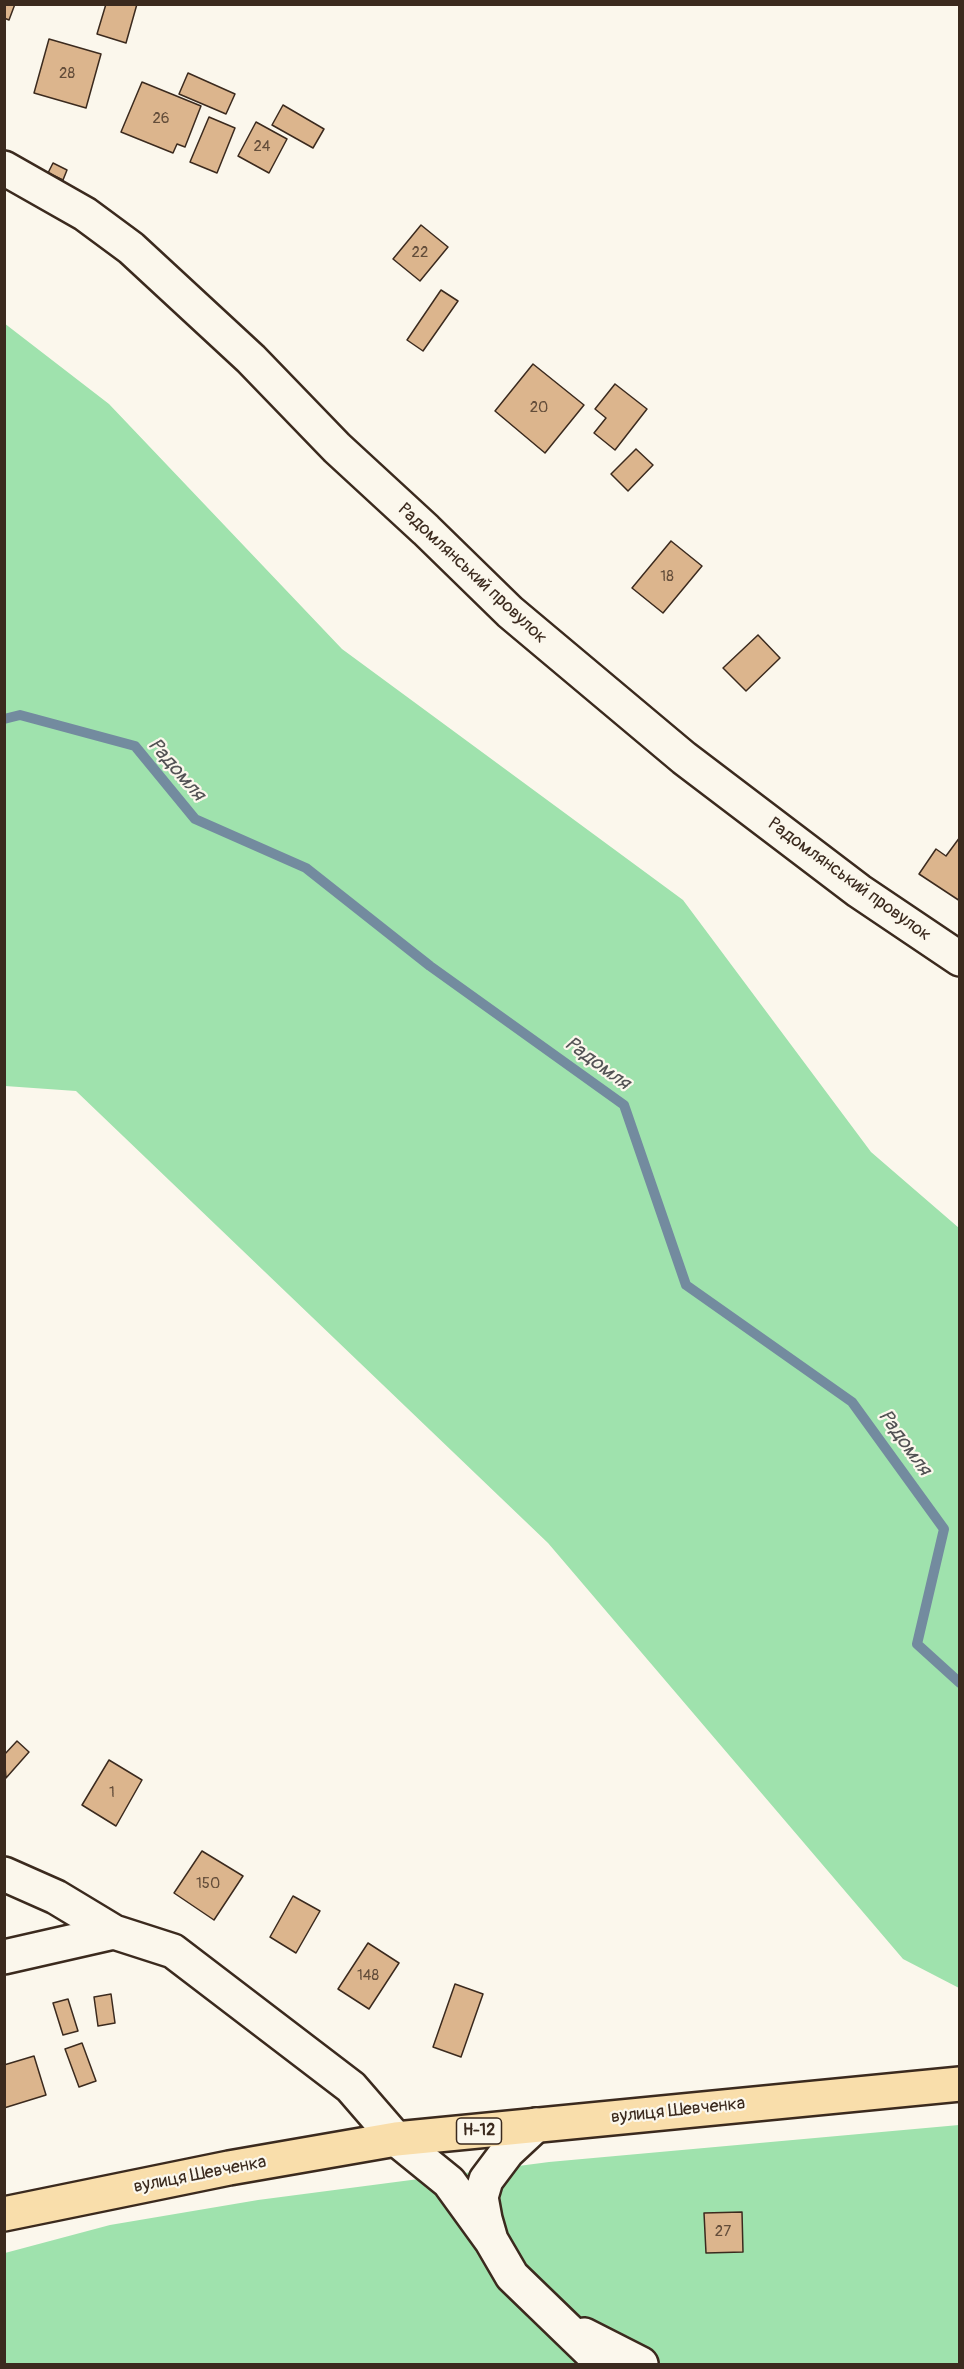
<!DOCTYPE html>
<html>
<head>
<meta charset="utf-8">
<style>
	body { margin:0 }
	#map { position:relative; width:964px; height:2369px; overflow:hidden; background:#fbf7ec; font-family:Pangolin,sans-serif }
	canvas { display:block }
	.frame { position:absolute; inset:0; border:6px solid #3b2a1e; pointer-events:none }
</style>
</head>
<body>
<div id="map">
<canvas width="964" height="2369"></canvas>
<div class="frame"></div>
</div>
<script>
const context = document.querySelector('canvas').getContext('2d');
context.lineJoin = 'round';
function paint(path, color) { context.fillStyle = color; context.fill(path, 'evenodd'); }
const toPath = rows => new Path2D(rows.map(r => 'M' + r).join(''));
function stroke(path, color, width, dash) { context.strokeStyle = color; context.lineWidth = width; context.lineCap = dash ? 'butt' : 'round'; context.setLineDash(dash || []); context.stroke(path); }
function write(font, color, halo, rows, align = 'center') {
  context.font = font + ' Pangolin,sans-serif'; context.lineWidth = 4.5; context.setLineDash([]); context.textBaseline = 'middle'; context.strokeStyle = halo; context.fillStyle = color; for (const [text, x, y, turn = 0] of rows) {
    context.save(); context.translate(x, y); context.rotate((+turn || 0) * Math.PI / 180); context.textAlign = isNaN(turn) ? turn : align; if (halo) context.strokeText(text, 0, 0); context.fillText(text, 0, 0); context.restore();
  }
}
const green = toPath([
	[4,323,109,404,342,649,683,900,871,1152,959,1228,959,1988,903,1959,548,1543,76,1091,5,1086],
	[959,2125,959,2364,5,2364,5,2253,110,2225,258,2200,549,2162]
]);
const stream = toPath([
	[4,719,20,715,135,746,195,819,306,868,430,966,624,1105,686,1285,852,1402,944,1529,917,1644,960,1683]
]);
const building = toPath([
	[4,4,15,4,9,20,4,18,4,4],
	[106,4,137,4,126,43,97,34,106,4],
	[49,39,101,54,86,108,34,93,49,39],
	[188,73,235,94,226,114,179,94,188,73],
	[142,82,201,106,185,147,177,144,173,153,121,132,142,82],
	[283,105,324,129,313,148,272,125,283,105],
	[209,117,235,128,217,173,190,162,209,117],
	[256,122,287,139,269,173,238,156,256,122],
	[53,163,67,170,63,180,48,173,53,163],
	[421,225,448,247,420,281,393,259,421,225],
	[441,290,458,301,423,351,407,340,441,290],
	[533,364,584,405,545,453,495,411,533,364],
	[615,384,647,409,615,450,594,433,606,418,595,409,615,384],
	[636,449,653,465,628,491,611,474,636,449],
	[671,541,702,566,663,613,632,588,671,541],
	[758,635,780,658,746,691,723,668,758,635],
	[960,837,960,901,919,874,936,849,946,856,960,837],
	[17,1741,29,1752,6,1778,4,1755,17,1741],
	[109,1760,142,1780,116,1826,82,1805,109,1760],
	[202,1851,243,1876,214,1920,174,1893,202,1851],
	[293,1896,320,1911,296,1953,270,1937,293,1896],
	[368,1943,399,1963,369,2009,338,1989,368,1943],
	[455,1984,483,1994,461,2057,433,2047,455,1984],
	[111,1994,115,2023,98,2026,94,1997,111,1994],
	[68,1999,78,2031,63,2035,53,2003,68,1999],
	[82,2043,96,2081,79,2087,65,2049,82,2043],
	[34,2056,46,2095,4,2108,4,2065,34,2056],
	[742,2212,743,2252,706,2253,704,2213,742,2212]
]);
const minor = toPath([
	[4,168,85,214,131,248,251,359,337,448,426,530,510,612,684,758,859,891,960,959],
	[4,1874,56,1897,114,1932],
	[4,1957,114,1932,173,1951,351,2087,396,2139,449,2182,491,2240],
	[536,2125,507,2152,486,2180,481,2197,485,2219,491,2240,512,2276,603,2364],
	[584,2335,641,2364]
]);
const major = toPath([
	[4,2214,229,2168,396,2139,960,2084]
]);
const numberNames = [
	["28",67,74],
	["26",161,119],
	["24",262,147],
	["22",420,253],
	["20",539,408],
	["18",667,577],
	["1",112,1793],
	["150",208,1884],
	["148",368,1976],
	["27",723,2232]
];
const shields = [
	[479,2131,45]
];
const shieldNames = [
	["Н-12",479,2131]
];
const streetNames = [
	["Радомлянський провулок",472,574,43],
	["Радомлянський провулок",849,880,36],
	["вулиця Шевченка",678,2111,-6],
	["вулиця Шевченка",200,2175,-11]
];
const waterNames = [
	["Радомля",176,770,49],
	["Радомля",597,1064,36],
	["Радомля",904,1443,54]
];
paint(green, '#9fe2ad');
stroke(stream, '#738b9f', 10);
paint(building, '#dcb58d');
stroke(building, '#3b2a1e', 1.5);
stroke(minor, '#3b2a1e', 38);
stroke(major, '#3b2a1e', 38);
stroke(minor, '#fbf7ec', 33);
stroke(major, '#f9deab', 33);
write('15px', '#634d3a', null, numberNames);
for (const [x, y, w] of shields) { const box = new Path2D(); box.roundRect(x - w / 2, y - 13, w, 26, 4.5); context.fillStyle = '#fbf7ec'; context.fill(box); stroke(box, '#3b2a1e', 1.5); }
write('bold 16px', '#3b2a1e', null, shieldNames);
write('18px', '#3b2a1e', '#fbf7ec', streetNames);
write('italic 20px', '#525254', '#fbf7ec', waterNames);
</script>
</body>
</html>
